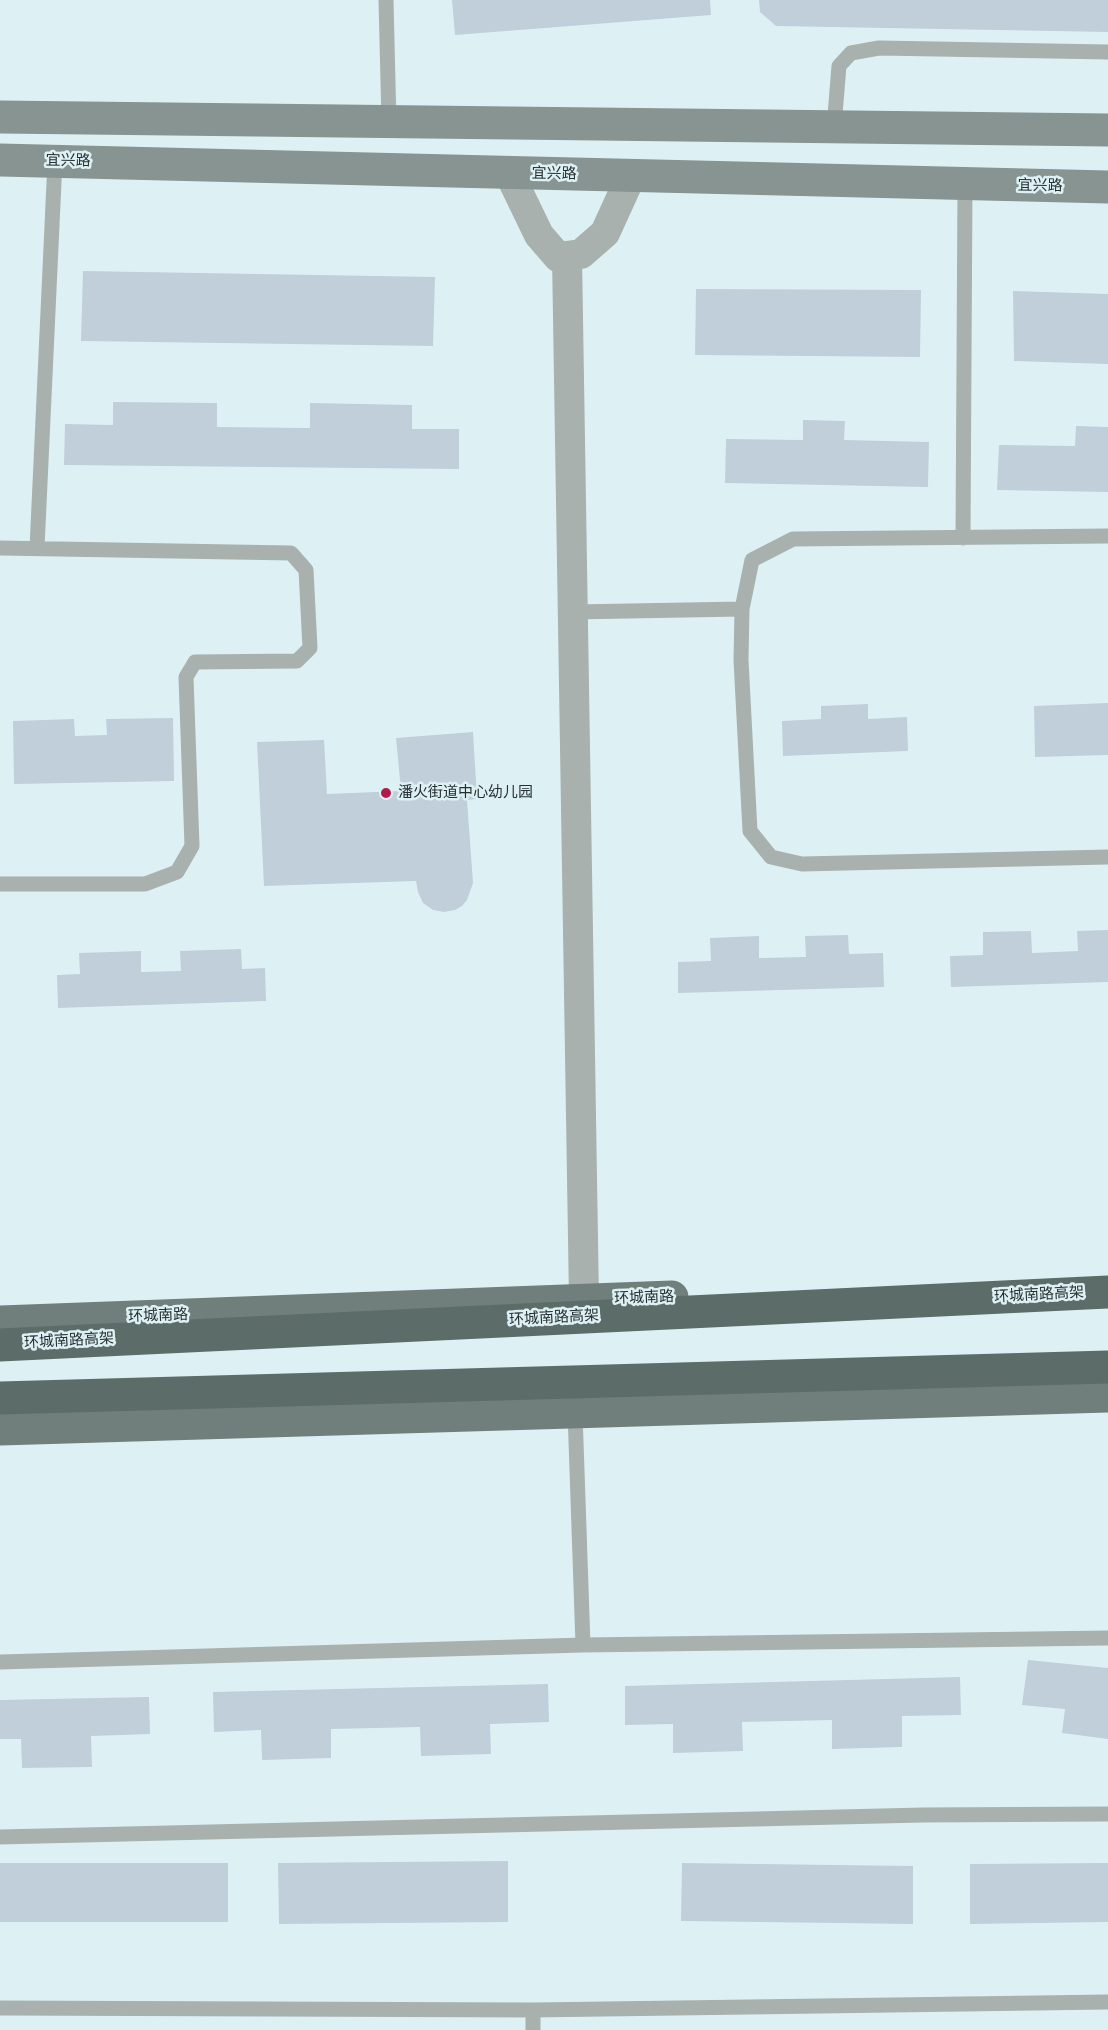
<!DOCTYPE html>
<html>
<head>
<meta charset="utf-8">
<style>
	body { margin:0 }
	canvas { display:block; background:#ddf1f5 }
</style>
</head>
<body>
<canvas width="1108" height="2030"></canvas>
<script>
const context = document.querySelector('canvas').getContext('2d');
context.lineJoin = 'round';
function paint(path, color) { context.fillStyle = color; context.fill(path, 'evenodd'); }
const toPath = rows => new Path2D(rows.map(r => 'M' + r).join(''));
function stroke(path, color, width, dash) { context.strokeStyle = color; context.lineWidth = width; context.lineCap = dash ? 'butt' : 'round'; context.setLineDash(dash || []); context.stroke(path); }
function write(font, color, halo, rows, align = 'center') {
  context.font = font + ' "Archivo Narrow","Noto Sans SC",sans-serif'; context.lineWidth = 5; context.setLineDash([]); context.textBaseline = 'middle'; context.strokeStyle = halo; context.fillStyle = color; for (const [text, x, y, turn = 0] of rows) {
    context.save(); context.translate(x, y); context.rotate((+turn || 0) * Math.PI / 180); context.textAlign = isNaN(turn) ? turn : align; if (halo) context.strokeText(text, 0, 0); context.fillText(text, 0, 0); context.restore();
  }
}
const building = toPath([
	[452,0,710,0,711,15,455,35],
	[759,0,1108,0,1108,32,776,26,760,12],
	[83,271,435,277,433,346,81,341],
	[696,289,921,290,920,357,695,355],
	[1013,291,1108,294,1108,364,1014,361],
	[113,402,217,403,217,427,310,428,310,403,412,405,412,429,459,429,459,469,64,465,65,424,113,425],
	[803,420,845,421,844,440,929,442,928,487,725,483,726,439,803,440],
	[1076,426,1108,427,1108,492,997,490,999,445,1075,446],
	[1108,703,1108,755,1035,757,1034,706],
	[868,704,868,719,907,717,908,751,783,756,782,721,821,719,821,706],
	[173,718,174,781,14,784,13,721,74,719,75,736,107,735,106,719],
	[473,732,477,799,467,800,473,883,467,900,462,906,455,910,444,912,433,910,423,903,418,892,416,881,264,886,257,742,324,740,327,794,401,791,396,738],
	[1108,930,1108,982,951,987,950,956,983,955,983,932,1031,931,1032,953,1078,951,1077,931],
	[848,935,849,954,883,953,884,987,678,993,678,962,711,961,710,938,759,936,759,958,806,957,805,936],
	[241,949,242,969,265,968,266,1001,58,1008,57,975,80,974,79,953,141,951,141,972,181,971,180,951],
	[1028,1660,1108,1668,1108,1739,1062,1733,1065,1709,1022,1705],
	[960,1677,961,1715,902,1716,902,1747,832,1749,832,1720,742,1722,743,1751,673,1753,673,1724,625,1725,625,1686],
	[548,1684,549,1722,490,1724,491,1754,421,1756,420,1727,331,1729,331,1758,262,1760,261,1730,214,1732,213,1692],
	[149,1697,150,1734,91,1736,92,1767,22,1768,21,1739,0,1739,0,1700],
	[508,1861,508,1922,279,1924,278,1863],
	[0,1863,228,1863,228,1922,0,1922],
	[682,1863,913,1866,913,1924,681,1921],
	[1108,1863,1108,1922,970,1924,970,1864]
]);
const lane = toPath([
	[386,0,389,123],
	[834,127,839,66,851,53,879,48,1108,52],
	[1108,536,793,539,752,560,742,609,741,660,750,831,771,857,802,864,1108,857],
	[963,538,965,184],
	[0,548,291,553,306,570,310,648,297,661,195,662,186,677,192,846,177,872,145,884,0,884],
	[37,548,55,161],
	[573,612,742,609],
	[575,1412,583,1645],
	[0,1662,583,1645,1108,1638],
	[0,1837,923,1815,1108,1814],
	[0,2008,533,2010,1108,2002],
	[533,2030,533,2010]
]);
const street = toPath([
	[509,173,539,235,558,257,581,254,605,233,631,176],
	[567,256,584,1300]
]);
const secondary = toPath([
	[0,117,1108,130],
	[0,160,1108,187]
]);
const primary = toPath([
	[0,1322,672,1297],
	[0,1429,1108,1396]
]);
const highway = toPath([
	[0,1345,1108,1292],
	[0,1398,1108,1367]
]);
const markers = [
	[386,793,6,"#af1c47"]
];
const streetNames = [
	["宜兴路",68,161,1],
	["宜兴路",554,174,1],
	["宜兴路",1040,186,1],
	["环城南路高架",1039,1295,-3],
	["环城南路",644,1298,-2],
	["环城南路",158,1316,-2],
	["环城南路高架",554,1318,-3],
	["环城南路高架",69,1341,-3]
];
const poiNames = [
	["潘火街道中心幼儿园",398,793]
];
paint(building, '#c1cfdb');
stroke(lane, '#a9b1af', 15);
stroke(street, '#a9b1af', 30);
stroke(secondary, '#889491', 33);
stroke(primary, '#707f7b', 33);
stroke(highway, '#5c6d69', 33);
for (const [x, y, r, color] of markers) { const dot = new Path2D(); dot.arc(x, y, r, 0, 2 * Math.PI); context.fillStyle = color; context.fill(dot); stroke(dot, '#ddf1f5', 2); }
write('15px', '#272f30', '#ddf1f5', streetNames);
write('15px', '#272f30', '#ddf1f5', poiNames, 'left');
</script>
</body>
</html>
